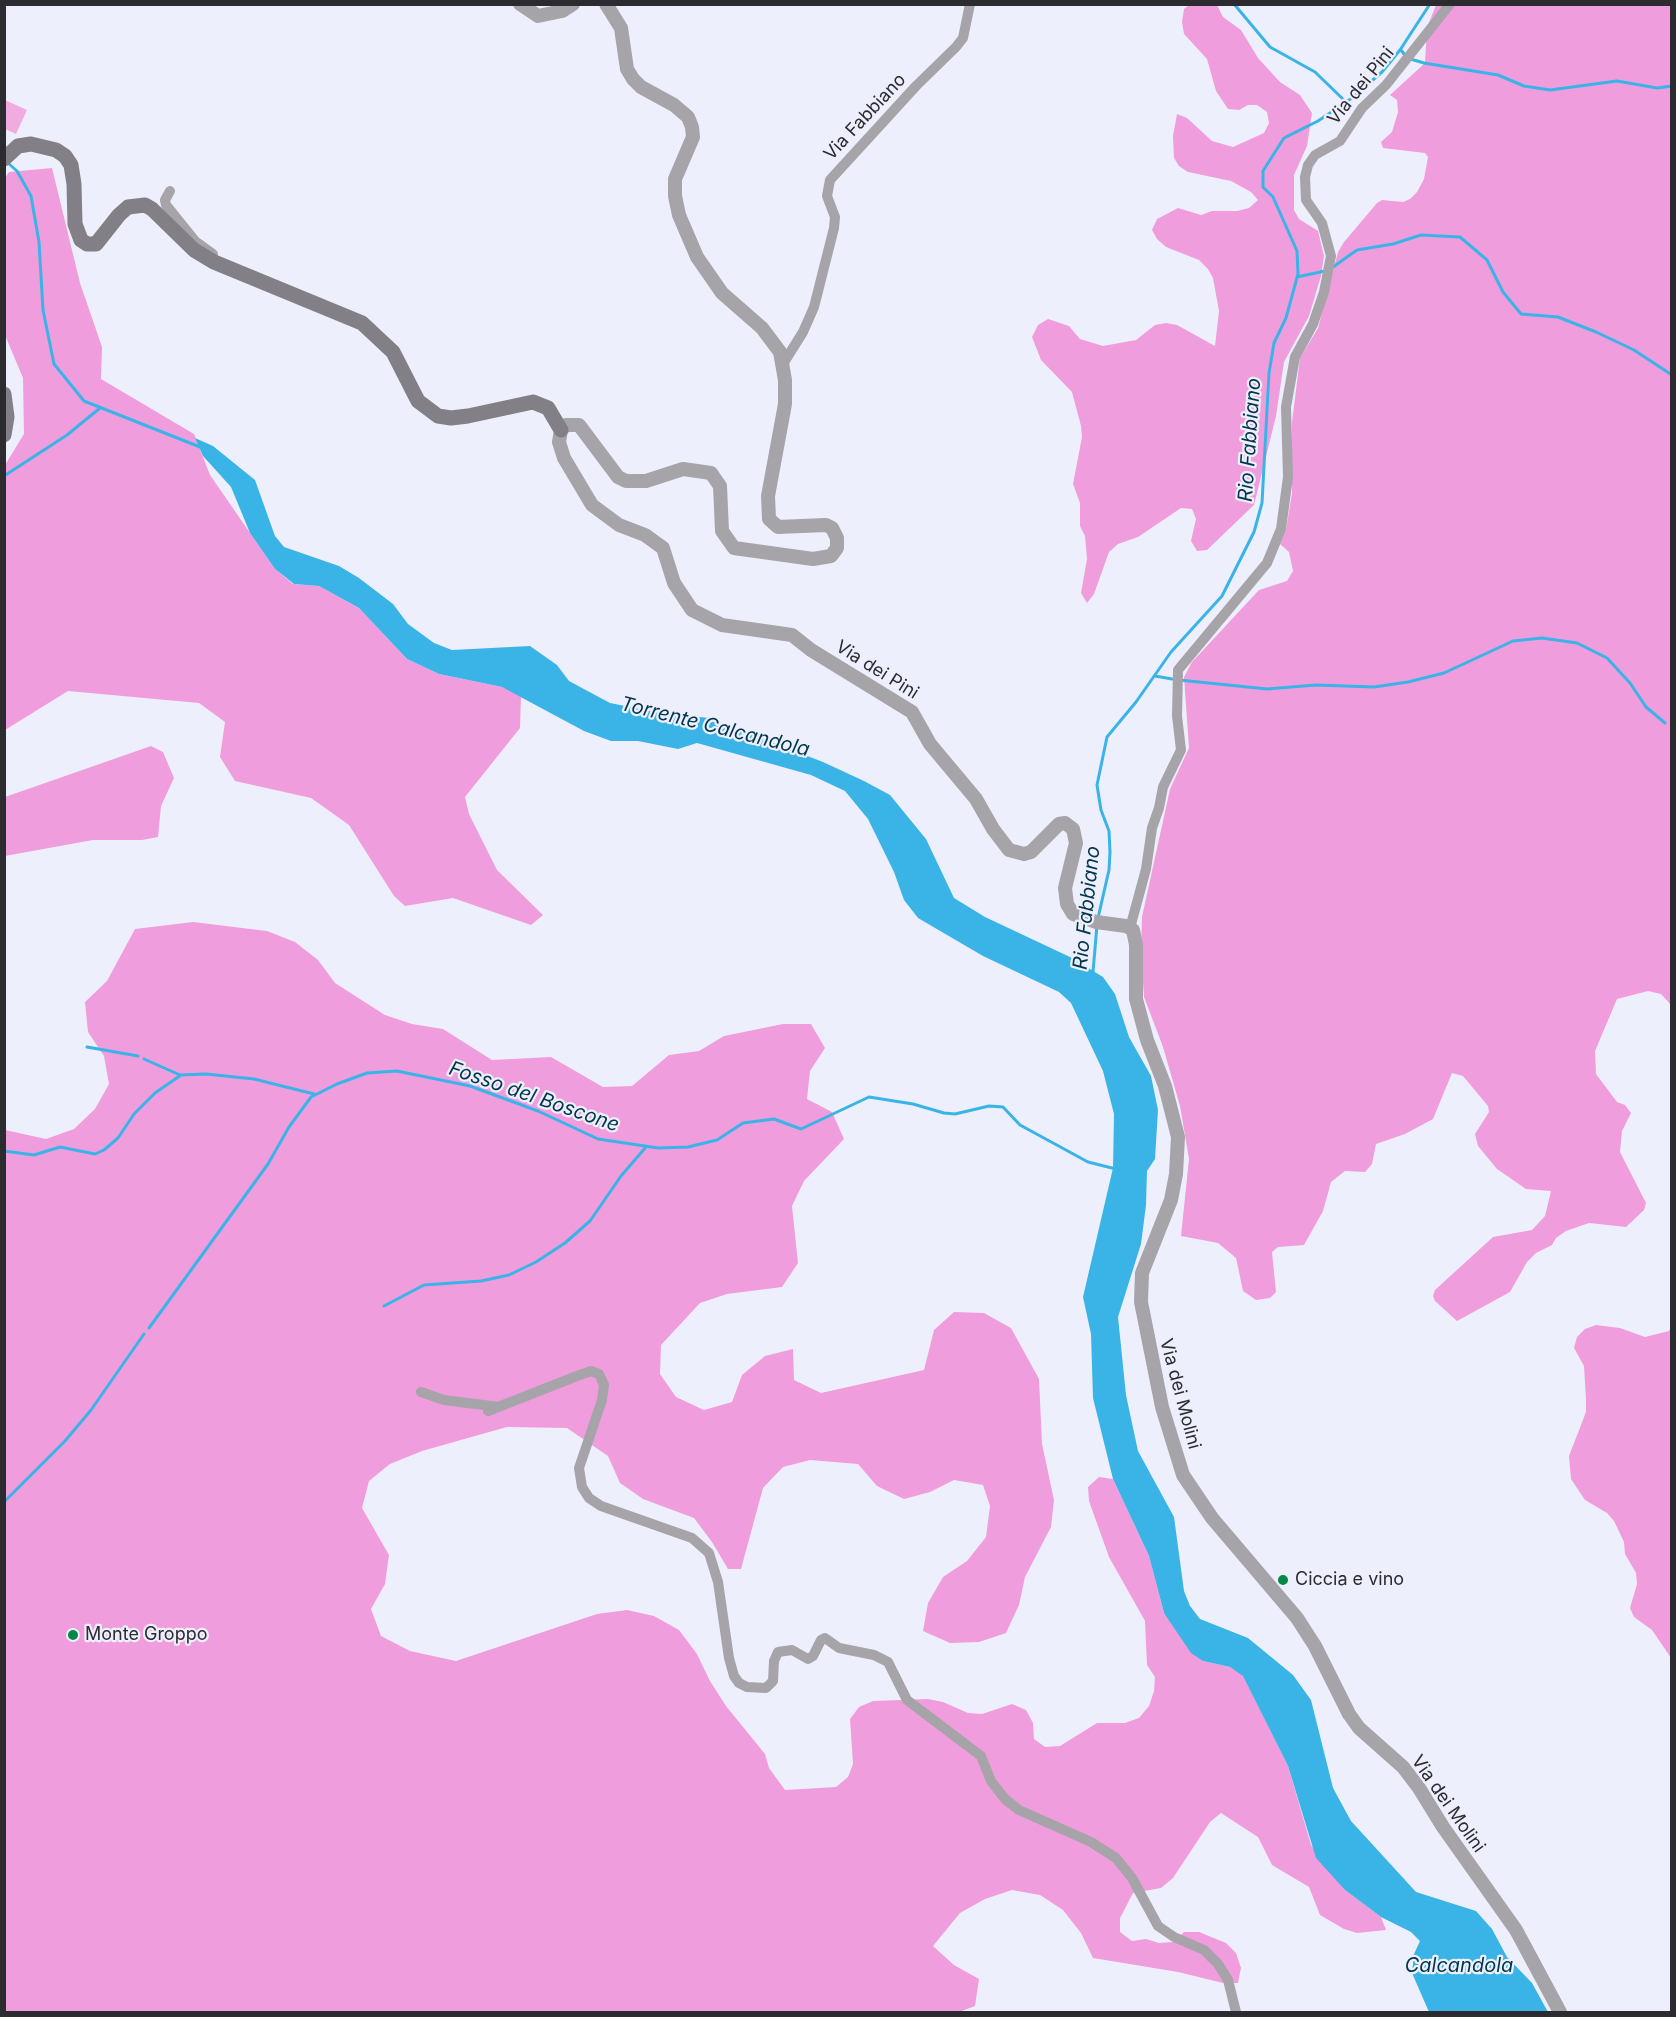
<!DOCTYPE html>
<html>
<head>
<meta charset="utf-8">
<style>
	body { margin:0 }
	#map { position:relative; width:1676px; height:2017px; overflow:hidden; background:#eeeffc; font-family:Inter,sans-serif }
	canvas { display:block }
	.frame { position:absolute; inset:0; border:6px solid #2b2b30; pointer-events:none }
</style>
</head>
<body>
<div id="map">
<canvas width="1676" height="2017"></canvas>
<div class="frame"></div>
</div>
<script>
const context = document.querySelector('canvas').getContext('2d');
context.lineJoin = 'round';
function paint(path, color) { context.fillStyle = color; context.fill(path, 'evenodd'); }
const toPath = rows => new Path2D(rows.map(r => 'M' + r).join(''));
function stroke(path, color, width, dash) { context.strokeStyle = color; context.lineWidth = width; context.lineCap = dash ? 'butt' : 'round'; context.setLineDash(dash || []); context.stroke(path); }
function write(font, color, halo, rows, align = 'center') {
  context.font = font + ' Inter,sans-serif'; context.lineWidth = 4.5; context.setLineDash([]); context.textBaseline = 'middle'; context.strokeStyle = halo; context.fillStyle = color; for (const [text, x, y, turn = 0] of rows) {
    context.save(); context.translate(x, y); context.rotate((+turn || 0) * Math.PI / 180); context.textAlign = isNaN(turn) ? turn : align; if (halo) context.strokeText(text, 0, 0); context.fillText(text, 0, 0); context.restore();
  }
}
const green = toPath([
	[5,100,27,110,16,134,5,129]
]);
const forest = toPath([
	[1189,5,1217,5,1223,17,1241,30,1258,58,1280,82,1300,95,1312,113,1307,146,1294,175,1294,210,1299,219,1318,231,1324,256,1321,276,1309,316,1284,362,1276,416,1254,505,1207,550,1197,551,1191,541,1196,519,1192,509,1181,508,1138,537,1118,544,1109,552,1094,594,1087,603,1081,593,1087,559,1085,536,1080,526,1080,503,1073,484,1082,437,1081,426,1072,392,1041,360,1032,337,1038,325,1048,319,1069,326,1080,339,1103,346,1136,340,1155,325,1166,323,1177,325,1215,346,1219,311,1213,278,1208,269,1199,260,1166,247,1157,239,1152,230,1157,219,1178,208,1201,215,1212,211,1237,211,1249,208,1258,200,1251,192,1231,181,1188,172,1179,166,1174,158,1173,136,1177,114,1187,118,1212,141,1233,147,1264,133,1269,123,1267,112,1257,105,1248,105,1239,110,1228,109,1216,91,1207,59,1184,34,1182,22,1184,9],
	[1436,5,1671,5,1671,1005,1661,994,1648,991,1617,999,1595,1051,1596,1074,1617,1102,1625,1105,1631,1113,1622,1131,1620,1152,1646,1203,1644,1210,1626,1227,1589,1223,1566,1231,1556,1238,1552,1245,1536,1253,1527,1262,1510,1292,1457,1321,1435,1301,1433,1296,1435,1290,1493,1237,1532,1230,1545,1216,1551,1191,1526,1189,1497,1169,1478,1146,1475,1134,1489,1112,1488,1106,1463,1076,1452,1073,1433,1119,1405,1134,1376,1144,1372,1164,1365,1172,1345,1171,1331,1182,1323,1211,1304,1245,1278,1247,1272,1252,1276,1292,1270,1298,1256,1300,1243,1291,1236,1258,1218,1243,1181,1236,1189,1159,1180,1106,1163,1047,1144,997,1141,953,1142,917,1170,789,1189,748,1184,677,1192,662,1259,590,1287,581,1293,571,1289,552,1280,544,1286,530,1292,493,1292,422,1300,358,1318,328,1338,252,1344,242,1377,203,1382,200,1403,202,1410,199,1417,192,1424,179,1428,157,1425,153,1383,148,1381,142,1392,132,1398,112,1397,100,1390,95,1425,63,1427,28],
	[52,168,80,283,102,347,101,379,194,434,210,475,275,569,293,584,319,586,359,608,407,659,439,674,502,687,521,696,520,728,465,797,469,814,497,870,543,915,531,925,453,898,405,906,394,896,349,825,311,798,235,781,220,757,225,722,199,703,68,691,5,730,5,465,24,434,23,378,5,335,5,178,9,172],
	[151,746,163,752,174,778,161,806,158,837,142,840,93,840,5,856,5,797],
	[193,922,267,931,295,942,318,960,335,983,385,1015,412,1024,443,1029,492,1060,551,1057,603,1087,632,1086,669,1055,699,1051,724,1036,783,1024,811,1024,825,1048,810,1071,807,1099,832,1112,844,1139,804,1181,792,1206,798,1263,782,1287,727,1294,700,1303,661,1345,660,1374,676,1397,704,1410,732,1402,742,1375,765,1356,793,1349,794,1380,821,1393,924,1370,934,1330,954,1312,984,1313,1011,1328,1039,1379,1042,1444,1054,1500,1051,1527,1025,1577,1019,1605,1006,1633,979,1642,950,1643,923,1631,928,1603,943,1577,967,1561,986,1537,990,1506,983,1485,954,1480,930,1492,904,1499,877,1486,858,1464,810,1460,783,1467,763,1488,741,1569,728,1569,712,1542,694,1518,643,1499,620,1483,608,1456,567,1428,507,1427,422,1451,390,1464,369,1481,362,1508,389,1555,385,1584,371,1609,381,1636,410,1651,456,1661,597,1614,627,1610,654,1616,679,1630,697,1654,710,1681,726,1706,765,1754,769,1768,785,1790,836,1787,848,1777,853,1764,850,1719,859,1707,873,1701,928,1699,943,1702,968,1713,982,1714,1012,1704,1026,1710,1033,1723,1034,1739,1045,1747,1060,1746,1097,1723,1125,1723,1139,1718,1149,1706,1154,1691,1155,1677,1147,1665,1145,1621,1109,1557,1089,1501,1088,1487,1099,1477,1113,1479,1149,1556,1164,1613,1203,1661,1230,1667,1243,1675,1288,1766,1311,1845,1345,1890,1381,1917,1386,1930,1357,1933,1344,1929,1320,1915,1309,1887,1272,1865,1258,1837,1221,1813,1210,1822,1173,1878,1161,1888,1133,1893,1120,1918,1120,1932,1132,1941,1146,1939,1159,1943,1174,1942,1184,1932,1199,1932,1226,1943,1236,1953,1241,1968,1238,1983,1223,1983,1178,1972,1093,1958,1081,1933,1063,1910,1040,1895,1012,1890,985,1899,960,1913,933,1946,954,1965,979,1979,975,2006,959,2012,5,2012,5,1130,46,1139,74,1129,95,1109,109,1084,104,1056,88,1032,85,1002,107,981,135,929],
	[1596,1325,1620,1328,1645,1337,1669,1331,1671,1327,1671,1658,1652,1630,1634,1617,1630,1608,1637,1584,1636,1573,1625,1554,1624,1542,1614,1521,1607,1513,1585,1500,1571,1479,1569,1456,1586,1412,1586,1400,1584,1366,1574,1348,1577,1337,1585,1329]
]);
const water = toPath([
	[195,438,213,446,255,480,275,536,284,547,339,566,359,578,393,604,408,624,434,643,452,650,530,646,557,665,569,681,610,703,655,712,709,718,823,762,864,781,890,795,926,839,954,898,985,917,1070,957,1103,977,1115,994,1129,1037,1151,1076,1158,1110,1155,1159,1147,1171,1146,1205,1141,1244,1118,1317,1126,1395,1138,1451,1174,1517,1184,1591,1190,1606,1200,1619,1248,1638,1293,1675,1311,1700,1333,1788,1351,1821,1416,1892,1476,1911,1492,1929,1507,1957,1532,1983,1548,2012,1429,2012,1412,1973,1414,1954,1420,1941,1411,1932,1381,1917,1345,1890,1316,1858,1288,1766,1243,1676,1230,1667,1203,1661,1191,1653,1164,1613,1149,1556,1113,1479,1093,1398,1091,1334,1083,1297,1113,1168,1114,1114,1103,1071,1071,1003,1059,992,983,956,918,918,904,900,894,872,868,819,845,791,811,775,697,743,678,749,638,741,611,741,584,731,502,687,439,674,407,659,359,608,319,586,294,584,275,569,250,533,231,487,203,456]
]);
const stream = toPath([
	[1234,4,1270,47,1315,72,1346,102],
	[1401,50,1407,58,1424,63,1498,75,1524,86,1550,90,1617,81,1657,88,1672,86],
	[8,163,17,171,31,196,39,242,43,310,54,364,84,401,200,447],
	[1333,267,1357,250,1393,244,1421,235,1460,237,1487,260,1503,292,1521,314,1558,317,1596,332,1634,350,1672,375],
	[1297,277,1325,271],
	[4,476,67,435,100,408],
	[1155,676,1172,679],
	[1179,680,1267,689,1316,685,1374,687,1408,682,1444,673,1513,641,1542,638,1577,643,1607,658,1630,683,1646,707,1665,723],
	[1098,918,1109,870,1110,852,1109,831,1101,810,1097,785,1107,737,1136,702,1171,652,1222,596,1254,532,1262,503,1269,373,1274,343,1286,318,1298,274,1297,251,1273,197,1263,187,1263,171,1284,138,1318,121,1352,98,1382,72,1400,50,1430,4],
	[1093,972,1097,925],
	[87,1047,138,1056],
	[144,1059,180,1075],
	[4,1151,34,1155,60,1147,95,1154,104,1150,118,1138,134,1114,155,1093,181,1075,206,1074,254,1079,314,1094],
	[384,1306,424,1285,481,1281,509,1275,536,1262,565,1243,590,1221,621,1176,646,1147],
	[149,1328,268,1164,289,1127,311,1097,337,1084,367,1073,397,1071,470,1086,538,1111,598,1139,658,1148,688,1147,717,1140,743,1123,774,1119,801,1129,869,1097,913,1104,944,1113,955,1114,989,1106,1003,1107,1020,1125,1088,1162,1116,1169],
	[4,1502,65,1441,91,1410,144,1334]
]);
const minor = toPath([
	[170,191,165,200,166,205,195,241,213,254],
	[783,364,803,332,814,307,834,228,835,217,827,196,830,180,916,86,956,47,963,38,970,4],
	[1130,928,1146,869,1152,828,1159,808,1163,787,1181,750,1177,716,1178,670,1267,563,1281,529,1288,477,1286,407,1295,357,1313,324,1324,292,1331,256,1322,223,1306,200,1305,177,1308,165,1315,155,1340,141,1362,108,1386,85,1450,4],
	[421,1392,444,1400,499,1407],
	[488,1411,577,1376,591,1371,599,1374,604,1385,602,1400,579,1468,582,1487,589,1498,601,1506,692,1538,709,1553,718,1582,729,1658,734,1676,739,1683,747,1687,766,1688,773,1681,774,1661,778,1652,792,1650,808,1659,813,1656,821,1640,825,1638,839,1648,874,1655,888,1662,907,1700,981,1756,991,1781,1005,1799,1019,1810,1091,1842,1116,1858,1132,1878,1158,1926,1174,1937,1204,1950,1218,1964,1228,1980,1236,2012]
]);
const tertiary = toPath([
	[520,4,538,16,562,11,573,4],
	[606,4,621,28,627,69,633,79,641,87,674,105,688,117,692,127,693,137,675,179,675,196,679,215,697,257,722,293,762,328,780,352,785,380,785,404,768,496,769,519,778,527,826,525,832,528,837,538,837,548,831,556,813,559,734,548,722,531,720,486,711,473,683,469,646,481,626,481,618,477,579,425,566,425,561,430,559,442,564,458,592,505,619,525,645,535,663,548,674,583,692,610,722,625,792,635,811,650,912,712,930,744,976,799,993,829,1009,850,1024,854,1031,852,1059,824,1065,823,1073,829,1076,843,1065,888,1067,904,1073,914,1096,922,1126,926,1133,930,1136,945,1136,999,1147,1040,1165,1086,1178,1137,1176,1174,1171,1200,1142,1273,1141,1302,1162,1407,1183,1475,1212,1518,1297,1618,1315,1646,1349,1714,1359,1728,1403,1767,1419,1788,1443,1827,1516,1930,1560,2012]
]);
const secondary = toPath([
	[4,159,18,146,31,144,56,150,65,156,71,165,74,184,75,224,81,240,87,244,96,244,119,215,128,207,145,205,152,209,194,250,214,262,362,323,393,352,418,401,438,416,451,418,468,416,533,402,548,408,561,430],
	[4,394,7,417,4,435]
]);
const markers = [
	[1283,1580,6,"#038945"],
	[73,1635,6,"#038945"]
];
const streetNames = [
	["Via dei Pini",1361,86,-51],
	["Via Fabbiano",865,117,-47],
	["Via dei Pini",877,670,32],
	["Via dei Molini",1180,1394,75],
	["Via dei Molini",1448,1804,55]
];
const poiNames = [
	["Ciccia e vino",1295,1580],
	["Monte Groppo",85,1635]
];
const waterNames = [
	["Rio Fabbiano",1250,440,-86],
	["Torrente Calcandola",715,727,14],
	["Rio Fabbiano",1087,908,-84],
	["Fosso del Boscone",534,1097,19],
	["Calcandola",1459,1966]
];
paint(green, '#f1abe0');
paint(forest, '#f09ddd');
paint(water, '#3ab4e7');
stroke(stream, '#3ab4e7', 3);
stroke(minor, '#a6a3a9', 10);
stroke(tertiary, '#a6a3a9', 14);
stroke(secondary, '#837f86', 15);
for (const [x, y, r, color] of markers) { const dot = new Path2D(); dot.arc(x, y, r, 0, 2 * Math.PI); context.fillStyle = color; context.fill(dot); stroke(dot, '#eeeffc', 2); }
write('18px', '#2b2b30', '#eeeffc', streetNames);
write('18px', '#2b2b30', '#eeeffc', poiNames, 'left');
write('italic 20px', '#01374c', '#eeeffc', waterNames);
</script>
</body>
</html>
